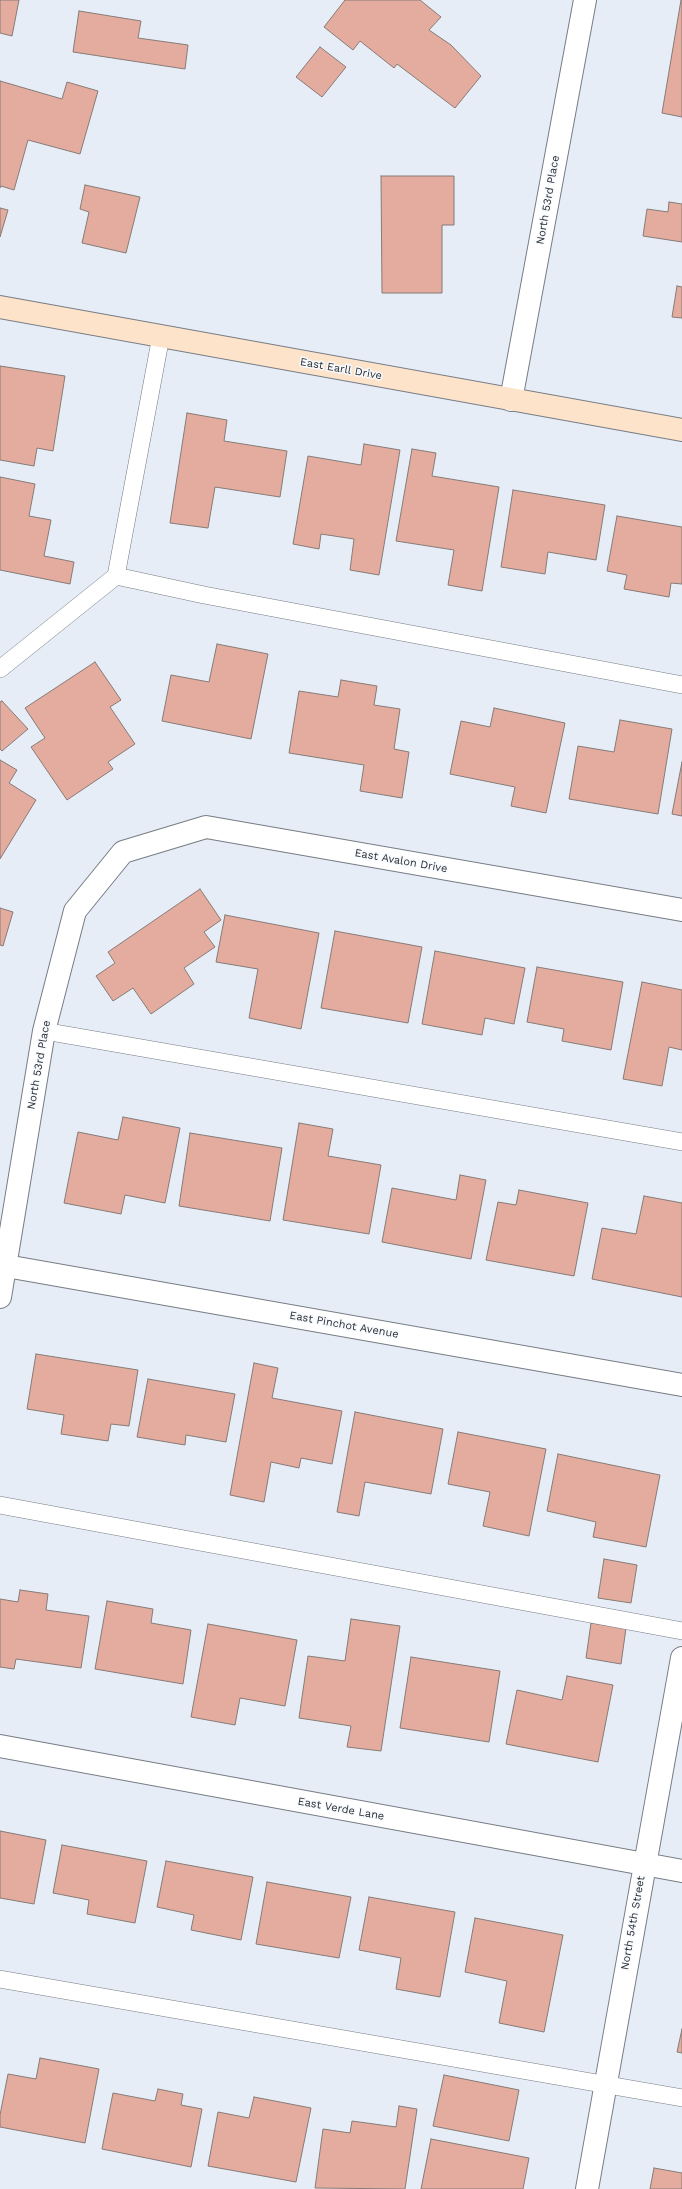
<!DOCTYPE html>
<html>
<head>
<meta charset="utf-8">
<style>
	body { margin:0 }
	canvas { display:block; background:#e6edf6 }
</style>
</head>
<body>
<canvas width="682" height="2189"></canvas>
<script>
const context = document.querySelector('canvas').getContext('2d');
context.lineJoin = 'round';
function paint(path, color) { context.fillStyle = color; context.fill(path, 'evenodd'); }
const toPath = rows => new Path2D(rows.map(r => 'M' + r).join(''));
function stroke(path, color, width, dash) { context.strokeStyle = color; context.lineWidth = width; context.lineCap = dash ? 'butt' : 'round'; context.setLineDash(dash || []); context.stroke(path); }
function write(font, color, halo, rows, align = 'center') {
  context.font = font + ' "Work Sans",sans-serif'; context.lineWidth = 3; context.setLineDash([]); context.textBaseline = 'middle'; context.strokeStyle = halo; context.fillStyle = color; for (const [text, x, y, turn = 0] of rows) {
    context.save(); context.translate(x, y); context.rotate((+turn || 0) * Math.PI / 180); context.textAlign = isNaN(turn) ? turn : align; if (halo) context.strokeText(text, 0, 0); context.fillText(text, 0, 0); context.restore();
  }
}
const building = toPath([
	[0,0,19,0,12,36,0,33,0,0],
	[345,0,420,0,441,17,429,30,451,45,481,76,455,108,397,64,394,68,360,41,353,50,324,27,345,0],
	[681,0,682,0,682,117,662,113,681,0],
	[79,11,141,21,138,38,188,45,185,69,73,52,79,11],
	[320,47,346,67,322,97,296,77,320,47],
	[0,81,62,99,67,82,98,91,80,154,28,140,14,190,1,186,0,188,0,81],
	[381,176,454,176,454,225,442,225,442,293,382,293,381,176],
	[85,185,140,197,126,253,82,243,89,212,80,209,85,185],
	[669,202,682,204,682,242,643,236,647,209,668,212,669,202],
	[0,208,8,210,0,237,0,208],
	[677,286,682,287,682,318,672,317,677,286],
	[0,366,65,376,53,451,37,448,34,466,0,460,0,366],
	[187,413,227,420,224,441,287,451,280,497,215,487,208,528,170,523,187,413],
	[364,444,400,450,379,575,350,570,354,539,321,534,319,549,293,544,308,456,361,465,364,444],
	[412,449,436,453,432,476,499,487,482,591,448,585,454,550,396,541,412,449],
	[0,477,35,484,29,516,51,520,44,556,74,562,70,584,0,570,0,477],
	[513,490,605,505,596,560,548,552,545,574,501,567,513,490],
	[617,516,682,527,682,584,671,583,669,597,624,589,627,575,607,571,617,516],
	[217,644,268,654,251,739,162,721,171,675,209,682,217,644],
	[95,662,121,700,110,707,135,744,108,762,113,769,67,800,31,747,45,738,25,708,95,662],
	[341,680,377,686,374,705,400,709,394,749,409,752,402,798,360,791,364,765,289,753,299,691,338,697,341,680],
	[2,701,28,729,2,751,0,749,0,702,2,701],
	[494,708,565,723,546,813,511,806,515,787,450,774,461,721,490,727,494,708],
	[620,720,672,729,658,814,569,799,578,746,614,752,620,720],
	[0,760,17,770,9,783,36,800,0,859,0,760],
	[682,762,682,816,672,814,682,762],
	[200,889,221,920,204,932,215,947,184,968,194,984,151,1014,133,988,113,1001,96,976,115,963,108,952,200,889],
	[0,908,13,912,3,946,0,945,0,908],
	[225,915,319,933,301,1029,249,1018,258,969,216,962,225,915],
	[335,931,422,947,408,1023,321,1008,335,931],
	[435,951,525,968,514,1024,485,1018,482,1035,422,1024,435,951],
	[537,967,623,982,611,1050,562,1041,564,1029,527,1022,537,967],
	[642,982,682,990,682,1050,669,1047,662,1086,623,1079,642,982],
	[123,1117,180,1128,165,1203,125,1195,121,1214,64,1203,78,1132,118,1140,123,1117],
	[299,1123,333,1129,328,1156,381,1165,369,1234,283,1220,299,1123],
	[190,1133,282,1148,270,1221,179,1206,190,1133],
	[460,1175,486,1180,471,1259,382,1242,392,1188,456,1200,460,1175],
	[519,1190,588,1203,574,1276,486,1260,498,1202,516,1205,519,1190],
	[644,1196,682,1203,682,1297,592,1279,602,1228,636,1234,644,1196],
	[36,1354,138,1370,129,1426,111,1424,108,1441,61,1434,64,1415,27,1409,36,1354],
	[254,1363,278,1368,272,1398,342,1411,332,1464,301,1458,299,1468,271,1462,264,1502,230,1495,254,1363],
	[148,1379,235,1394,226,1442,186,1435,185,1445,137,1437,148,1379],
	[355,1412,443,1429,431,1494,365,1482,359,1516,337,1512,355,1412],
	[458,1432,546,1449,529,1536,483,1526,490,1492,448,1484,458,1432],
	[558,1454,660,1475,646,1547,593,1537,596,1522,547,1511,558,1454],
	[604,1559,637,1565,631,1603,598,1598,604,1559],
	[20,1590,48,1594,46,1610,89,1616,81,1668,16,1659,14,1669,0,1667,0,1599,18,1602,20,1590],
	[107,1601,153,1609,151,1623,191,1630,183,1684,95,1669,107,1601],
	[351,1619,400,1626,381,1751,347,1747,351,1726,299,1718,308,1656,345,1661,351,1619],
	[591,1623,626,1628,621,1664,586,1658,591,1623],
	[208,1624,297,1640,285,1706,240,1698,235,1725,191,1717,208,1624],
	[411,1657,500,1671,489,1742,400,1728,411,1657],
	[567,1676,613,1685,598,1762,506,1744,517,1690,562,1700,567,1676],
	[0,1831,46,1840,34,1904,0,1898,0,1831],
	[62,1845,147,1861,135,1923,87,1914,89,1900,53,1893,62,1845],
	[166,1861,253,1877,241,1940,191,1930,194,1915,157,1907,166,1861],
	[267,1882,351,1897,339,1958,256,1944,267,1882],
	[369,1897,455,1912,440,1997,396,1989,401,1958,359,1950,369,1897],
	[475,1918,563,1935,544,2032,499,2023,507,1981,465,1972,475,1918],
	[682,2029,682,2053,677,2052,682,2029],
	[40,2058,99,2069,85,2143,0,2127,0,2115,8,2074,36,2079,40,2058],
	[444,2075,519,2090,509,2141,433,2126,444,2075],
	[158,2089,183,2094,181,2105,202,2109,191,2167,102,2149,113,2093,155,2101,158,2089],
	[254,2097,311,2108,296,2182,208,2166,218,2112,249,2118,254,2097],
	[399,2106,417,2109,405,2189,315,2188,323,2129,350,2133,352,2121,396,2127,399,2106],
	[431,2139,529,2158,523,2189,421,2189,431,2139],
	[654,2168,682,2173,682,2189,650,2189,654,2168]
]);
const lane = toPath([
	[116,576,204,595,682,685],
	[0,669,116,576,161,336],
	[44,1031,682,1142],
	[0,1505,682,1631],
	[0,1979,682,2098]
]);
const street = toPath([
	[511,400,585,0],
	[6,1266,682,1385],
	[0,1297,44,1031,75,911,123,852,206,827,682,910],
	[0,1746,682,1871],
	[587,2189,682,1658]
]);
const secondary = toPath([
	[0,307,682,430]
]);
const streetNames = [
	["North 53rd Place",548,200,-80],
	["East Earll Drive",341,369,10],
	["East Avalon Drive",401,861,10],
	["North 53rd Place",39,1065,-80],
	["East Pinchot Avenue",344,1325,10],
	["East Verde Lane",341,1809,10],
	["North 54th Street",633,1923,-80]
];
paint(building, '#e4ac9e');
stroke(building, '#867b78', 1);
stroke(lane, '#777d85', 18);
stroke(street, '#777d85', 24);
stroke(secondary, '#777d85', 24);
stroke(lane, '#fff', 17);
stroke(street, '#fff', 22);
stroke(secondary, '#fee3cb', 22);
write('11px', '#2c2f32', '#f7fafe', streetNames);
</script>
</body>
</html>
